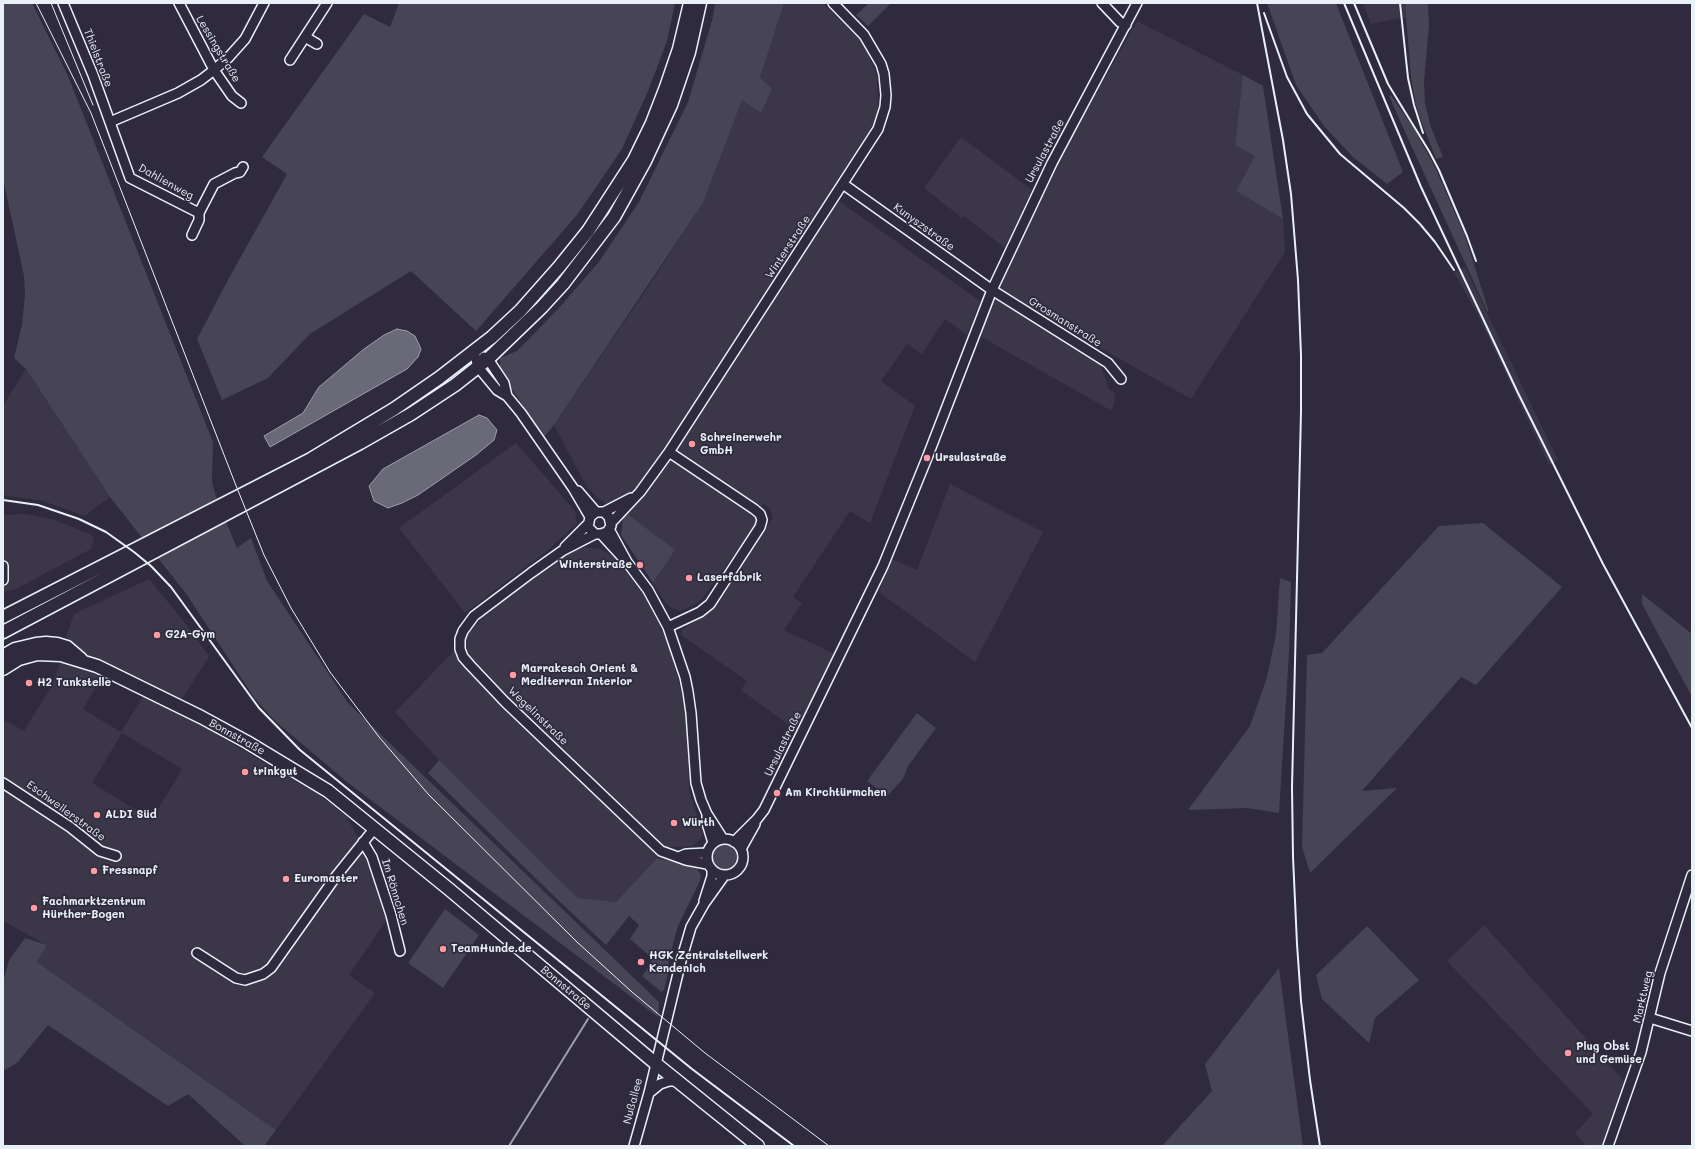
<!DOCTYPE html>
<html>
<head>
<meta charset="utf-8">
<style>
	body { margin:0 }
	#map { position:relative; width:1695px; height:1149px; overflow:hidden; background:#2f2a3d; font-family:Mali,sans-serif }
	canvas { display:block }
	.frame { position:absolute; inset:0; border:4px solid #e8f1f8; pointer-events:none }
</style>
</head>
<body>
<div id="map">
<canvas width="1695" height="1149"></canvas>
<div class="frame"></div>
</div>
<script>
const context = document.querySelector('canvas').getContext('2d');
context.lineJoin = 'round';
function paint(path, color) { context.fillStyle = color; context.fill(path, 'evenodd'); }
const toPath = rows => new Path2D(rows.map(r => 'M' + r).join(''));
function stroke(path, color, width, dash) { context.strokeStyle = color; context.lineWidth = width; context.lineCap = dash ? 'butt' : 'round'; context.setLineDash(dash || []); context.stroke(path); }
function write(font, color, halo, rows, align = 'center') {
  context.font = font + ' Mali,sans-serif'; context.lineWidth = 3.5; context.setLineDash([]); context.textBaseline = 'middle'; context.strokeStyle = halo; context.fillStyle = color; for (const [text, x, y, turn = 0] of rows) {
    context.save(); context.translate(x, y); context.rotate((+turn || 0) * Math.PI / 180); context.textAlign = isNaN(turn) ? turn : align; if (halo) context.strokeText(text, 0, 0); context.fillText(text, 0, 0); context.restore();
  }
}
const built = toPath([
	[784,3,823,3,859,39,868,53,877,76,878,107,876,118,870,130,829,194,980,301,967,335,945,319,922,354,907,344,881,381,915,406,870,523,850,511,793,597,802,603,784,630,835,654,797,731,741,690,747,681,681,635,682,630,706,614,715,605,722,595,773,518,770,508,763,503,755,527,701,600,694,605,680,611,671,608,665,602,653,583,675,550,623,516,598,498,587,487,554,425,649,286,703,203,742,99,761,112,760,78],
	[1363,3,1405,3,1406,17,1371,24],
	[1137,21,1243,75,1235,145,1255,156,1236,191,1283,219,1285,252,1191,399,1001,292,999,284,1050,176],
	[961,137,1032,190,1005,248,964,216,962,218,924,188],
	[1465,267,1558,460,1549,465,1479,317,1454,272,1457,271,1461,277,1458,271],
	[996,299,999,299,1100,363,1109,389,1116,393,1112,411,978,335,992,301],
	[26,369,110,497,85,516,43,501,3,495,3,406],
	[516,443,575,511,577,524,542,555,465,613,399,528],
	[950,484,1043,532,975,662,879,592,892,559,917,570],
	[25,514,52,519,90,534,94,538,91,549,16,589,3,592,3,515],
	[585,547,601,549,614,557,644,595,669,644,683,699,687,724,689,791,703,833,702,837,693,846,670,847,657,858,616,902,578,898,439,760,395,712,452,653,483,617,551,564,571,551],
	[149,579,182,619,209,656,208,658,182,699,170,696,107,667,83,709,121,732,143,696,202,726,316,793,346,816,370,859,389,916,349,975,375,993,276,1130,37,962,47,945,3,921,3,719,24,731,50,689,60,662,91,672,95,659,90,657,66,637,74,614],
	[122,733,182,769,146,829,151,819,92,783],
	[1484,925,1624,1081,1601,1146,1587,1146,1575,1133,1593,1114,1447,961]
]);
const green = toPath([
	[3,3,32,3,68,76,213,442,212,482,217,500,237,548,251,538,267,581,348,703,659,1002,658,1017,347,782,275,721,255,699,187,595,110,497,26,369,14,358,22,325,25,294,24,276,3,179],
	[399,3,675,3,667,41,648,91,622,149,577,215,476,331,411,271,310,334,268,378,222,400,197,339,229,278,287,174,262,157,364,14,390,27],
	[715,3,784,3,760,78,772,89,761,113,742,100,703,203,554,425,544,437,504,377,500,368,500,358,517,351,558,309,598,263,639,202,688,102,713,17],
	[869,3,891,3,868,26,856,15],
	[1267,3,1336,3,1403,172,1387,184,1353,157,1324,126,1296,85],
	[1405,3,1428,3,1429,25,1424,82,1425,103,1431,127,1443,157,1436,159,1423,126,1416,105,1411,78],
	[1243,75,1263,86,1283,219,1236,191,1255,156,1235,145],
	[1391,95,1414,129,1435,167,1465,236,1488,309,1488,313,1405,132,1389,96],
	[627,514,675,550,653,583,621,535,623,516],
	[1483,523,1562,587,1476,685,1461,677,1362,791,1397,788,1310,873,1302,847,1307,655,1322,653,1439,526],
	[1280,578,1291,582,1289,653,1279,813,1247,808,1188,810,1250,726,1267,677,1276,634],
	[1642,594,1692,634,1692,697,1642,604],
	[917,713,936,728,908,766,903,779,887,796,867,781],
	[439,760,578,898,616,902,657,858,696,867,701,875,700,881,678,926,669,958,668,974,664,990,661,992,659,990,642,976,652,963,650,961,652,958,630,939,639,925,629,916,606,945,559,901,428,773],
	'710 858a14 14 0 1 1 28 0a14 14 0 1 1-28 0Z',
	[445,909,479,935,443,988,408,963],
	[1367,926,1419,980,1375,1018,1369,1043,1322,999,1316,975],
	[25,938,47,945,37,962,276,1130,264,1146,245,1146,188,1094,168,1106,48,1025,17,1063,3,1071,3,982,9,960],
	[1279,968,1303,1146,1162,1146,1212,1091,1205,1064]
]);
const water = toPath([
	[397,329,407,331,415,336,421,349,418,357,407,369,270,447,264,436,303,413,319,387,364,349,384,335,397,329],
	[479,415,487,418,497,430,494,440,476,455,418,495,402,503,388,508,374,501,369,486,383,469,479,415]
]);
const stream = toPath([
	[509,1146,588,1019]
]);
const minor = toPath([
	[63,3,93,75,130,178,199,213],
	[179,3,214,70,232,96,241,103],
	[1102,3,1120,22,1126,25],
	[305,37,317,44],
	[290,60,327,3],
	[110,122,178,93,201,80,214,70,228,58,245,39,264,3],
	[843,184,992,290,1108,363,1121,379],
	[192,235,199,220,199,213,214,184,235,173,240,172,243,167],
	[474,352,478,367,497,390,507,396,521,413,573,488,590,517],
	[484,357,488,359,504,383,507,396],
	[578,491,596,512,604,512,609,517,611,526,607,532,601,534,595,534,588,527,590,517,596,512],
	[604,512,631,498],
	[611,523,640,492,669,452,878,129,885,107,886,95,884,74,881,64,864,35,833,3],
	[609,529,627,562,648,590,668,627,685,677,688,692,691,713,696,783,701,800,707,814,723,839],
	[595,534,562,551,531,573,474,616,463,631,460,639,460,649,463,657,470,665,505,702,661,851,686,860,707,864],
	[601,534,623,558],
	[565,547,588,524],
	[3,566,3,580],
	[668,627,700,612,710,604,760,527,762,520,760,514,754,509,669,452],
	[3,783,70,827,100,851,116,856],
	[707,814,707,823,713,843],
	'707 857a18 18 0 1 1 36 0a18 18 0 1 1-36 0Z',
	[363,842,372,857,391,915,400,951],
	[734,842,757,819,764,810,883,566,927,458,992,290,1052,163,1137,3],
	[741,849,755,824],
	[679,857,686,854,707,853],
	[704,901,712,876,712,870],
	[197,953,236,978,245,980,263,974,271,968,337,875,374,829],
	[1650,1018,1692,1031],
	[649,1093,660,1084,669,1081,677,1081],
	[634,1146,649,1093,681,961,691,927,704,904,724,876],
	[1608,1146,1641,1052,1660,973,1692,875]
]);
const major = toPath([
	[3,617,311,459,394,409,439,378,492,337,520,311,559,267,588,231,634,160,652,123,666,87,679,49,690,3],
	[3,632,360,443,411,414,455,385,488,359,542,307,563,284,614,217,645,161,671,105,689,52,700,3],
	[3,656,15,649,36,644,46,643,57,644,67,647,81,659],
	[3,669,19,659,37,654,61,655,97,666,201,717,247,742,328,791,450,890,655,1063,758,1146]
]);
const tram = toPath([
	[36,3,91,113,235,483,264,555,291,608,330,672,379,737,429,795,577,942,632,992,705,1053,829,1146],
	[51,3,93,105]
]);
const rail = toPath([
	[1257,3,1283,140,1291,194,1298,280,1301,355,1301,412,1292,787,1293,857,1297,944,1301,1001,1310,1080,1320,1146],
	[1344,3,1421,187,1518,393,1603,564,1692,728],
	[1354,3,1388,84,1429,151,1439,170,1467,236,1476,261],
	[1400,3,1408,78,1414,105,1423,133],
	[1264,13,1287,77,1307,114,1340,154,1404,208,1420,224,1435,242,1454,270],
	[3,500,38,505,79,519,106,532,134,552,151,566,171,587,259,708,300,750,692,1069,794,1146]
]);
const markers = [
	[692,444,4,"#ff9aa2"],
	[927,458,4,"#ff9aa2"],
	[640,565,4,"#ff9aa2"],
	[689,578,4,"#ff9aa2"],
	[157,635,4,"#ff9aa2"],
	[513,675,4,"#ff9aa2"],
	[29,683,4,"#ff9aa2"],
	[245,772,4,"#ff9aa2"],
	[777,793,4,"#ff9aa2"],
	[97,815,4,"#ff9aa2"],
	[674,823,4,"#ff9aa2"],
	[94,871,4,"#ff9aa2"],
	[286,879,4,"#ff9aa2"],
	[34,908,4,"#ff9aa2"],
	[443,949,4,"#ff9aa2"],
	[641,962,4,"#ff9aa2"],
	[1568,1053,4,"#ff9aa2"]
];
const streetNames = [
	["Lessingstraße",218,49,59],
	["Thielstraße",98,58,69],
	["Ursulastraße",1045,151,-62],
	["Dahlienweg",166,182,29],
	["Kunyszstraße",924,227,36],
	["Winterstraße",788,247,-57],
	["Grosmanstraße",1065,322,32],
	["Wegelinstraße",538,716,44],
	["Bonnstraße",237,737,29],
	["Ursulastraße",783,744,-64],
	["Eschweilerstraße",66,811,36],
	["Im Rönnchen",395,892,73],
	["Bonnstraße",566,988,40],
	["Marktweg",1643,997,-77],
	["Nußallee",633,1101,-75]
];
const poiNames = [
	["Schreinerwehr",700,438],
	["GmbH",700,451],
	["Ursulastraße",935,458],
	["Winterstraße",632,565,"right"],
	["Laserfabrik",697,578],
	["G2A-Gym",165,635],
	["Marrakesch Orient &",521,669],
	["Mediterran Interior",521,682],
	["H2 Tankstelle",37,683],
	["trinkgut",253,772],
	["Am Kirchtürmchen",785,793],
	["ALDI Süd",105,815],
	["Würth",682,823],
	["Fressnapf",102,871],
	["Euromaster",294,879],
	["Fachmarktzentrum",42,902],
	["Hürther-Bogen",42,915],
	["TeamHunde.de",451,949],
	["HGK Zentralstellwerk",649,956],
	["Kendenich",649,969],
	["Plug Obst",1576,1047],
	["und Gemüse",1576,1060]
];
paint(built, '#3b3749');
paint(green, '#464455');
paint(water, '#696978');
stroke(water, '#9c9fab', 1);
stroke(stream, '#9c9fab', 2);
stroke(minor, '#e8f1f8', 12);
stroke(major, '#e8f1f8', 15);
stroke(minor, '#2f2a3d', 9);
stroke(major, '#2f2a3d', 12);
stroke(tram, '#e8f1f8', 1);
stroke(rail, '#e8f1f8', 2);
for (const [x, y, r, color] of markers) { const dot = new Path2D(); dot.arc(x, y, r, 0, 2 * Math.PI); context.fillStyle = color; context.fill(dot); stroke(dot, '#2f2a3d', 1.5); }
write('11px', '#e8f1f8', '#2f2a3d', streetNames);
write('bold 11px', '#e8f1f8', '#2f2a3d', poiNames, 'left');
</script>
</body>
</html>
